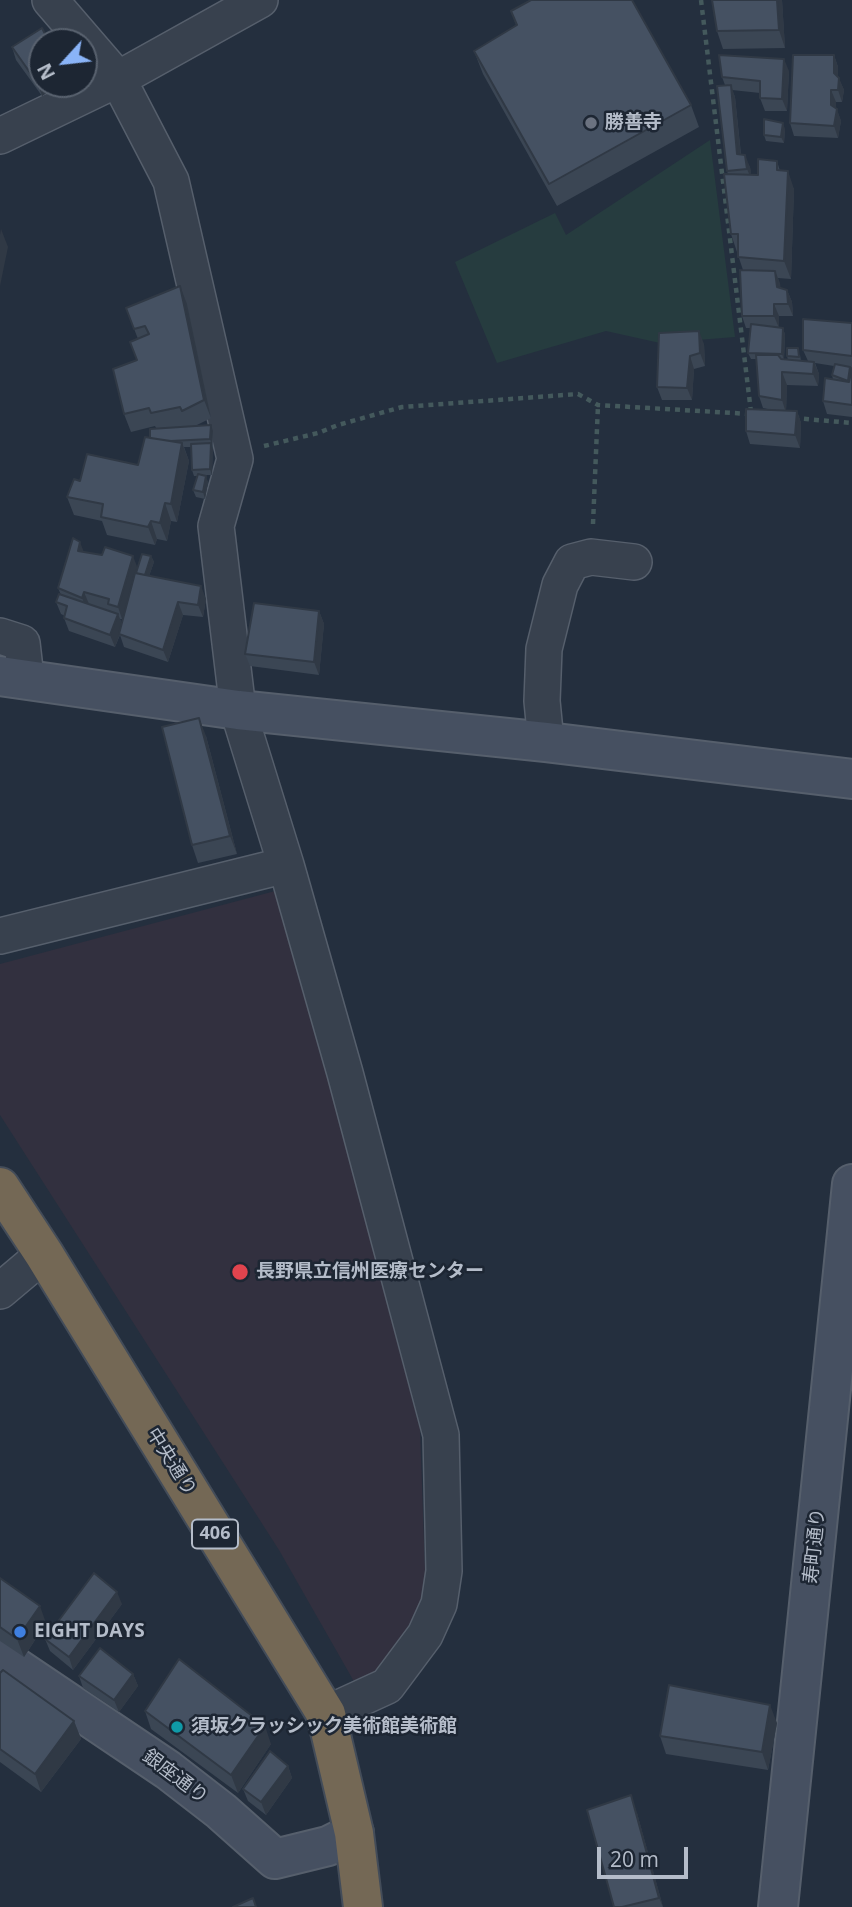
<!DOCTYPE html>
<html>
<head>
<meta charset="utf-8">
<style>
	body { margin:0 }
	#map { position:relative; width:852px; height:1907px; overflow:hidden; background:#242f3e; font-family:"Open Sans",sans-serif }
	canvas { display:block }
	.north { position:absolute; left:28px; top:28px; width:70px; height:70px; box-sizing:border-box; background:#1d2633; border:2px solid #59626f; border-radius:50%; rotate:243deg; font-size:19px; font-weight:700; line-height:28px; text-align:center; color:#b4bcc9 }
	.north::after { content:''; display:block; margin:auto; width:24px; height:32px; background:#8ab4f8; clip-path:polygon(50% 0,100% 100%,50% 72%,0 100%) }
	.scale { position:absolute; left:597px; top:1847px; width:91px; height:32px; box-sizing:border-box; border:4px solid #b4bcc9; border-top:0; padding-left:9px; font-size:21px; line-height:24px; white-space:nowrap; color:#b4bcc9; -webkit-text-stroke:5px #1d2633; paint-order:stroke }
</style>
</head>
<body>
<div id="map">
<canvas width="852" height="1907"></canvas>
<div class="north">N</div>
<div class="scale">20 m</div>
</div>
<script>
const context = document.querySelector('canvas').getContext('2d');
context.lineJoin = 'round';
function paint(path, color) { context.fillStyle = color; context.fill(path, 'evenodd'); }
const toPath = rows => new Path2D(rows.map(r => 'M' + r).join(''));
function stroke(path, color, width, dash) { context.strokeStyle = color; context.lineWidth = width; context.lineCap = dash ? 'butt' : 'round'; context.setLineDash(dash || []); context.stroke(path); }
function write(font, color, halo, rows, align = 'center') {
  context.font = font + ' "Open Sans","Noto Sans JP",sans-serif'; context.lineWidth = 5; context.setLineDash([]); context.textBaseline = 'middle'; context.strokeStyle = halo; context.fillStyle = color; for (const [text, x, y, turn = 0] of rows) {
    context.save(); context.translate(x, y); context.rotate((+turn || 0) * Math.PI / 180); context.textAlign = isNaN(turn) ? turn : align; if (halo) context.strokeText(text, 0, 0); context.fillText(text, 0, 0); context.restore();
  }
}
const medical = toPath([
	[279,890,420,1429,426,1599,393,1661,356,1685,279,1550,0,1115,0,964]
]);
const green = toPath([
	[710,140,735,337,660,343,606,331,497,363,455,262,555,213,566,235]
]);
const path = toPath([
	[701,0,751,412],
	[794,418,852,423],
	[264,446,318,433,338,425,402,407,578,394,598,405,750,414],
	[593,524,598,405]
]);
const street = toPath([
	[50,0,118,79,171,181,235,459,216,526,238,710,286,865,345,1073,441,1435,444,1571,439,1604,425,1635,387,1686,326,1714],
	[0,136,118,79,260,0],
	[0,636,22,643,26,678],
	[546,742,542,701,544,649,560,585,572,562,591,557,634,562],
	[0,936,286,865],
	[0,1291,44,1254]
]);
const secondary = toPath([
	[0,676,238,710,546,742,852,779],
	[0,1657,168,1770,221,1811,275,1859,328,1846,354,1833],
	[778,1907,852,1184]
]);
const highway = toPath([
	[0,1187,44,1254,326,1714,354,1833,363,1907]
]);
const wall = toPath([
	[712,0,782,0,785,48,723,49,717,31],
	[511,11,691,105,699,127,557,206,483,74,474,51,516,25],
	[48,40,42,84,60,84,42,96,16,60,12,47],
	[834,55,838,67,838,77,844,90,842,102,836,102,836,108,841,121,838,138,794,136,790,123],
	[789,71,787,111,765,111,760,98,760,93,732,90,735,97,741,154,750,167,751,175,758,175,777,161,780,171,794,189,791,279,778,278,780,288,787,290,792,302,793,316,779,316,779,328,783,328,785,335,784,359,788,360,787,356,800,355,801,361,808,361,803,350,852,323,852,368,851,368,852,370,852,368,852,417,827,414,823,401,833,379,832,375,834,366,815,363,819,374,818,386,787,385,786,411,797,411,801,423,800,448,750,444,746,431,772,410,763,408,759,396,757,359,751,359,748,353,751,328,746,328,742,316,743,270,731,234,728,174,727,171,725,85,722,77],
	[785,129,784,143,766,141,764,135],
	[187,304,211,418,195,426,213,431,212,475,204,475,208,482,205,499,196,497,193,490,197,476,194,476,192,470,191,447,184,447,189,461,177,522,171,521,167,541,157,539,155,545,107,535,102,521,74,515,67,497,80,481,138,465,150,438,156,428,155,426,131,432,124,414,137,360,138,339,126,308],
	[704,344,705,366,694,369,692,400,662,400,657,387],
	[84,552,138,568,151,556,154,562,149,576,206,599,203,617,183,615,168,662,124,647,120,635,115,647,69,631,64,618,65,616,61,614,56,602,61,595,58,588],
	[129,598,122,624,120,619,122,619],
	[319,611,324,624,319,675,250,666,245,654],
	[206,736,237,854,198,863,192,845],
	[0,1578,46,1623,24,1657,0,1641],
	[122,1604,73,1670,50,1651,45,1639],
	[0,1673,74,1721,81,1739,41,1792,0,1762],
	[133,1674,138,1686,119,1712,83,1688,79,1676],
	[145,1711,271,1744,238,1793,151,1729],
	[777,1723,768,1770,666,1754,660,1736],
	[288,1766,292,1778,266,1815,248,1801,243,1789],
	[637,1813,663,1907,614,1907]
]);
const shadedWall = toPath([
	[777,0,782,0,785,48,779,30],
	[834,55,838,67,838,85,834,73],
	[784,59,789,71,787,111,782,99],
	[839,78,844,90,842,102,838,90],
	[42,81,42,84,60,84,42,96,38,84],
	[731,85,735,97,742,167,737,154],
	[831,90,836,102,836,114,837,109,841,121,838,138,834,126],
	[783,123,785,129,784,143,781,137],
	[745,155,750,167,752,181,747,169],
	[788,171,794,189,791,279,784,261],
	[1,229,8,247,0,286,0,235],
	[775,271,780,283,782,299,777,287],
	[180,286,187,304,211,418,204,400],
	[787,290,792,302,793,316,788,304],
	[774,304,779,316,779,328,774,316],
	[783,328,785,335,784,360,782,354],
	[699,331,704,344,705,366,700,353],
	[690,356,694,369,692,400,687,388],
	[814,362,819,374,818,386,813,374],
	[782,372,787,385,786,413,782,400],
	[797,411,801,423,800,448,795,435],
	[211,425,213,431,212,446,210,439],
	[182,443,189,461,177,522,171,504],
	[211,443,213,450,212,475,210,469],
	[206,476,208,482,205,499,203,492],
	[165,503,171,521,167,541,160,523],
	[151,521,157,539,155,545,148,527],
	[80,542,85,555,78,551],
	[133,556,138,569,122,619,118,607],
	[151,556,154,562,146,584,144,577],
	[201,586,206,599,203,617,198,605],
	[84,592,89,604,87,610,82,598],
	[178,602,183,615,168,662,163,650],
	[319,611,324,624,319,675,314,662],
	[118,614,123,626,115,647,110,635],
	[199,718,206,736,237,854,230,836],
	[117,1592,122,1604,73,1670,69,1657],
	[40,1606,46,1623,24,1657,17,1639],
	[133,1674,138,1686,119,1712,114,1700],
	[770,1705,777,1723,768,1770,762,1752],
	[74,1721,81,1739,41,1792,35,1774],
	[265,1726,271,1744,238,1793,231,1775],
	[288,1766,292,1778,266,1815,261,1802],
	[631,1795,637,1813,663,1907,659,1898]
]);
const building = toPath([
	[531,0,632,0,691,105,549,184,474,51,517,25,511,11,531,0],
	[712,0,777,0,779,30,717,31,712,0],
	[42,28,48,40,68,30,75,42,42,42,42,81,38,84,12,47,42,28],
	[719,55,784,59,782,99,760,98,760,81,722,77,719,55],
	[793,55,834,55,834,73,839,78,838,90,831,90,831,105,837,109,834,126,790,123,793,55],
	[731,85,737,154,745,155,747,169,727,171,717,86,731,85],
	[764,119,783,123,781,137,764,135,764,119],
	[758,159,777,161,777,170,788,171,784,261,738,257,738,234,731,234,724,174,758,175,758,159],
	[740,270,775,271,777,287,787,290,788,304,774,304,774,316,742,316,740,270],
	[180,286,204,400,182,411,180,407,151,413,149,408,124,414,113,369,137,360,130,342,149,334,145,326,134,329,126,308,180,286],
	[803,319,852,323,852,356,803,350,803,319],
	[751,324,783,328,782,354,748,353,751,324],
	[699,331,700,353,690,356,687,388,657,387,659,333,699,331],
	[787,348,798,348,799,357,787,356,787,348],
	[756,355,778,355,781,359,814,362,813,374,782,372,782,400,759,396,756,355],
	[835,364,850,367,848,381,832,375,835,364],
	[852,368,852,405,823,401,825,378,849,382,852,368],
	[746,409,797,411,795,435,746,431,746,409],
	[211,425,210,439,171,441,150,438,150,429,211,425],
	[145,437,182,443,171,504,165,503,160,523,151,521,148,527,101,517,103,504,67,497,74,479,80,481,87,454,138,465,145,437],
	[211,443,210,469,192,470,191,444,211,443],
	[198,474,206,476,203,492,193,490,198,474],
	[73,538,80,542,78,551,102,555,105,547,133,556,118,607,108,604,109,599,84,592,82,598,58,588,73,538],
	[142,554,151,556,145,575,136,573,142,554],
	[135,573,201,586,198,605,178,602,163,650,119,634,135,573],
	[59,594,118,614,110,635,64,618,67,606,56,602,59,594],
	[254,603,319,611,314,662,245,654,254,603],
	[199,718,230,836,192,845,162,727,199,718],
	[94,1573,117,1592,69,1657,45,1639,94,1573],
	[0,1578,40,1606,17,1639,0,1627,0,1578],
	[100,1648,133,1674,114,1700,79,1676,100,1648],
	[179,1659,265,1726,231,1775,145,1711,179,1659],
	[3,1670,74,1721,35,1774,0,1749,0,1673,3,1670],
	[669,1685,770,1705,762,1752,660,1736,669,1685],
	[270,1751,288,1766,261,1802,243,1789,270,1751],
	[631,1795,659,1898,622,1907,614,1907,587,1810,631,1795],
	[253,1898,256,1907,233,1907,253,1898]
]);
const markers = [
	[591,123,7,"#6b7280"],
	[240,1272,9,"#e0444e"],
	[20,1632,7,"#3f7fe0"],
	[177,1727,7,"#0f9aa8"]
];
const shields = [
	[215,1534,46]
];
const shieldNames = [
	["406",215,1534]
];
const poiNames = [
	["勝善寺",605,123],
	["長野県立信州医療センター",256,1272],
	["EIGHT DAYS",34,1632],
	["須坂クラッシック美術館美術館",191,1727]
];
const streetNames = [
	["中央通り",171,1462,58],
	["寿町通り",815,1546,-84],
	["銀座通り",175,1777,37]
];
paint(medical, '#32303f');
paint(green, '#263c3f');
stroke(street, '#565f6c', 38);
stroke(secondary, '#565f6c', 42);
stroke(highway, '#434c59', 42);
stroke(path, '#44595c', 4.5, [5, 5]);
stroke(street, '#38414e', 35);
stroke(secondary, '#465061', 38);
stroke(highway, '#746855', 38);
paint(wall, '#3b4654');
paint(shadedWall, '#303945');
paint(building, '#455162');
stroke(building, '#303945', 2);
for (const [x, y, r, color] of markers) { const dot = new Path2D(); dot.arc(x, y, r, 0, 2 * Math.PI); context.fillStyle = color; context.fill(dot); stroke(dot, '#1d2633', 2.5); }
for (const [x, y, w] of shields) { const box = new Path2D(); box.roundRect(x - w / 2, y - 14.5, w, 29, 5); context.fillStyle = '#1d2633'; context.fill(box); stroke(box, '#b4bcc9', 2); }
write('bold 18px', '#b4bcc9', null, shieldNames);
write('bold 19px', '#b4bcc9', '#1d2633', poiNames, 'left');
write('19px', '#b4bcc9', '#1d2633', streetNames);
</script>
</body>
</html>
